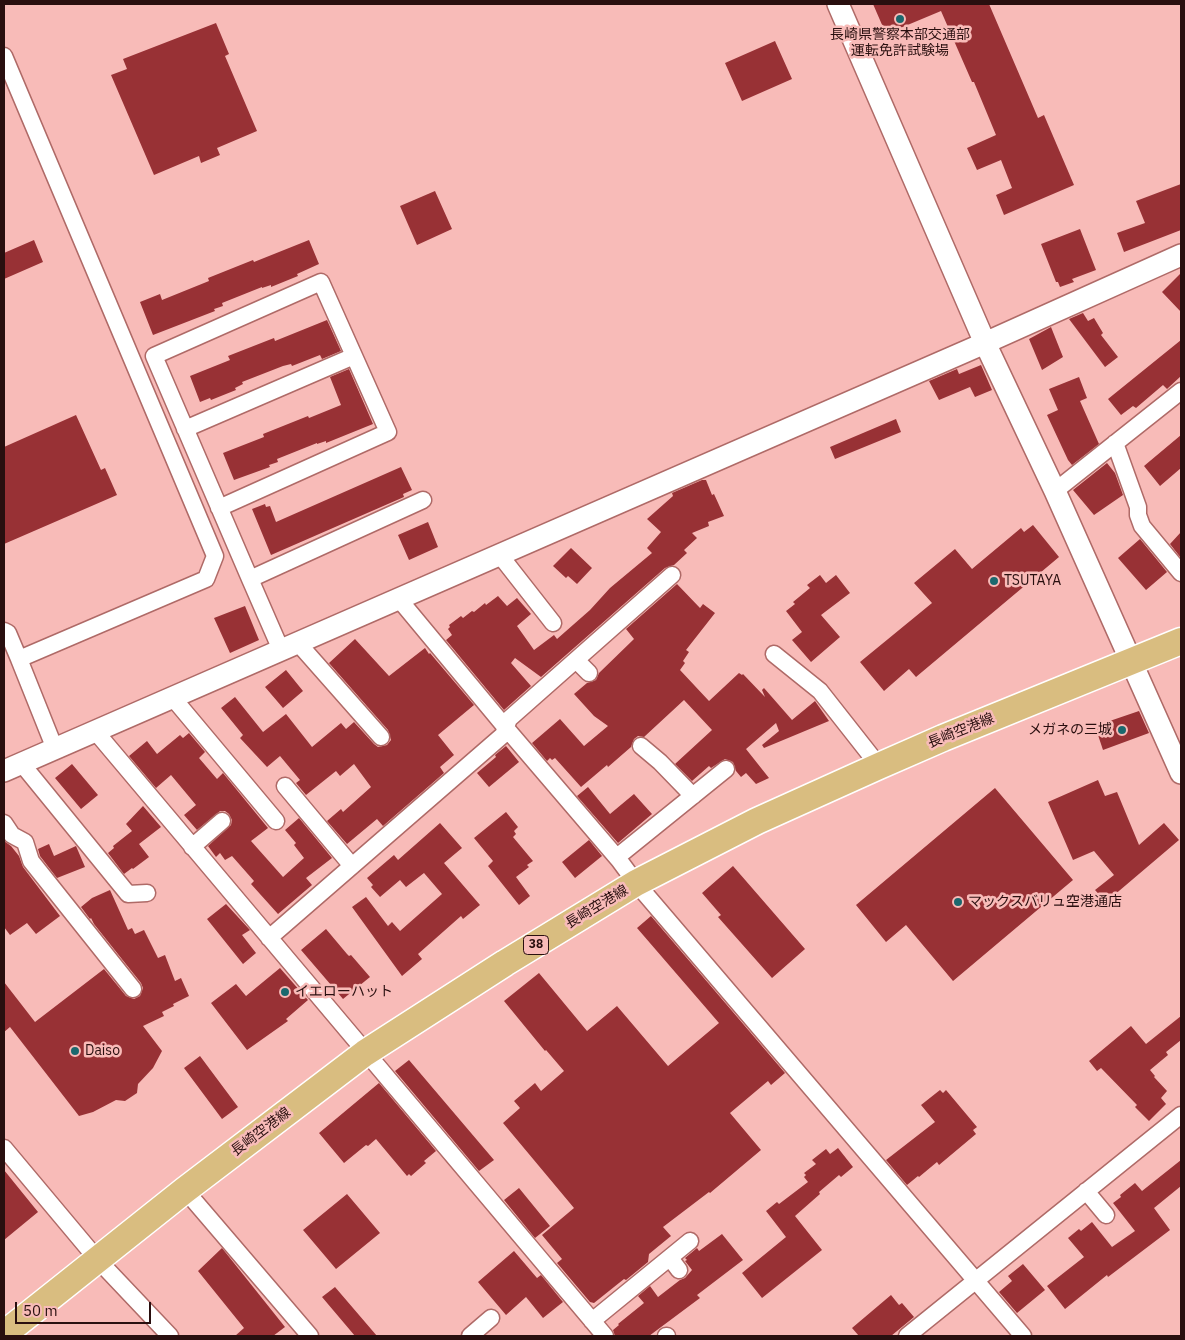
<!DOCTYPE html>
<html>
<head>
<meta charset="utf-8">
<style>
	body { margin:0 }
	#map { position:relative; width:1185px; height:1340px; overflow:hidden; background:#f8bbb8; font-family:"IBM Plex Sans",sans-serif }
	canvas { display:block }
	.frame { position:absolute; inset:0; border:5px solid #290f0f; pointer-events:none }
	.scale { position:absolute; left:15px; top:1302px; width:136px; height:22px; box-sizing:border-box; border:2px solid #290f0f; border-top:0; padding-left:6px; font-size:15px; line-height:18px; white-space:nowrap; color:#290f0f; -webkit-text-stroke:4px #f8bbb8; paint-order:stroke }
</style>
</head>
<body>
<div id="map">
<canvas width="1185" height="1340"></canvas>
<div class="frame"></div>
<div class="scale">50 m</div>
</div>
<script>
const context = document.querySelector('canvas').getContext('2d');
context.lineJoin = 'round';
function paint(path, color) { context.fillStyle = color; context.fill(path, 'evenodd'); }
const toPath = rows => new Path2D(rows.map(r => 'M' + r).join(''));
function stroke(path, color, width, dash) { context.strokeStyle = color; context.lineWidth = width; context.lineCap = dash ? 'butt' : 'round'; context.setLineDash(dash || []); context.stroke(path); }
function write(font, color, halo, rows, align = 'center') {
  context.font = font + ' "IBM Plex Sans","Noto Sans JP",sans-serif'; context.lineWidth = 5; context.setLineDash([]); context.textBaseline = 'middle'; context.strokeStyle = halo; context.fillStyle = color; for (const [text, x, y, turn = 0] of rows) {
    context.save(); context.translate(x, y); context.rotate((+turn || 0) * Math.PI / 180); context.textAlign = isNaN(turn) ? turn : align; if (halo) context.strokeText(text, 0, 0); context.fillText(text, 0, 0); context.restore();
  }
}
const building = toPath([
	[873,4,989,4,1038,118,1044,115,1074,185,1004,215,996,195,1012,188,1001,160,977,170,967,148,996,135,974,82,972,82,941,11,886,34],
	[216,23,229,54,225,56,257,131,217,148,220,155,201,163,199,156,154,175,111,75,127,69,123,59],
	[775,41,792,79,742,101,725,63],
	[1181,184,1181,230,1124,252,1117,233,1145,223,1136,201],
	[435,191,452,229,417,245,400,206],
	[1080,229,1096,270,1072,279,1074,282,1060,287,1058,282,1056,282,1041,244],
	[34,240,43,262,4,279,4,253],
	[309,240,319,264,297,274,298,276,271,287,271,285,262,288,262,287,222,303,223,306,214,309,215,311,153,335,140,302,160,294,162,300,209,281,208,278,253,260,254,262],
	[1181,273,1181,312,1162,292],
	[1083,313,1088,321,1094,318,1103,333,1101,335,1118,357,1105,367,1069,319],
	[327,320,341,351,322,359,320,355,292,366,291,364,283,366,242,382,243,384,235,388,236,390,211,400,210,398,200,402,190,376,230,360,228,356,274,338,275,341],
	[1051,327,1063,357,1042,370,1029,339],
	[1181,340,1181,376,1167,389,1163,385,1136,408,1133,406,1121,415,1108,399],
	[981,365,992,390,975,397,970,387,939,400,929,381,957,369,959,374],
	[349,369,373,424,326,443,326,441,317,444,317,443,277,459,278,462,269,465,270,467,234,480,223,453,264,437,263,434,308,416,309,418,341,405,330,377],
	[1079,377,1087,398,1080,401,1099,444,1072,465,1068,460,1047,415,1058,410,1049,389],
	[76,415,101,470,105,468,117,495,4,544,4,447],
	[896,419,901,432,835,459,830,447],
	[1181,435,1181,468,1160,486,1144,466],
	[1107,463,1115,473,1123,495,1094,515,1073,490],
	[401,467,412,490,403,494,404,497,271,555,252,509,265,504,266,507,270,506,276,522],
	[702,480,706,480,712,495,714,494,724,516,708,522,709,526,692,533,697,538,684,550,687,553,674,565,665,568,541,677,515,658,511,663,531,686,504,710,446,640,452,635,448,629,450,627,449,625,461,616,463,618,472,611,474,612,485,603,486,605,498,596,507,606,517,598,531,614,517,626,534,650,554,635,557,639,590,610,610,588,652,553,647,548,661,532,647,519,673,496,672,493],
	[428,522,438,547,409,560,398,535],
	[1033,525,1059,557,916,677,909,669,884,691,860,662,932,603,914,583,955,549,972,569,1021,528,1024,532],
	[1181,532,1181,558,1170,544],
	[1140,539,1167,572,1146,590,1118,558],
	[571,548,592,568,577,584,568,576,566,578,553,566],
	[820,575,826,583,836,575,850,593,821,615,840,637,811,662,792,640,802,632,786,611,795,604,793,602,810,588,807,585],
	[677,584,700,608,703,604,715,613,686,650,689,652,683,661,685,663,680,670,709,701,739,673,742,675,743,674,765,697,762,690,764,688,792,720,815,701,829,721,764,748,762,745,779,731,776,723,746,749,769,778,756,784,746,773,741,777,736,771,733,762,725,759,711,768,709,766,692,781,675,764,712,730,684,700,644,737,638,736,634,739,631,747,608,767,607,765,581,787,555,758,552,760,550,758,547,761,532,743,560,719,584,746,608,726,594,716,574,694,587,683,596,680,599,673,634,639,626,629],
	[245,606,259,640,230,653,214,618],
	[355,639,389,676,425,648,429,654,430,653,474,705,438,735,454,755,440,767,444,773,383,826,377,819,347,844,327,821,341,809,343,812,371,787,354,764,340,776,336,771,306,795,296,783,300,780,280,756,267,767,240,738,243,735,221,708,235,697,263,732,286,714,312,747,341,723,346,729,354,722,374,744,378,747,387,745,391,740,388,730,329,663],
	[286,670,303,691,283,708,265,687],
	[1139,711,1149,733,1103,750,1095,726],
	[189,733,205,752,199,758,217,779,223,773,268,828,251,841,283,877,304,858,294,845,296,843,285,830,299,818,332,858,306,878,312,885,278,914,251,884,254,881,232,856,225,860,220,853,216,857,208,846,231,825,232,820,229,814,225,811,220,811,197,830,184,815,196,805,171,775,156,788,129,756,147,741,157,754,180,735,183,738],
	[506,746,519,762,489,787,477,773,496,757,495,755],
	[72,764,98,795,81,809,55,778],
	[1098,780,1105,796,1117,792,1139,845,1164,823,1179,840,1106,902,1095,890,1114,875,1094,851,1073,860,1048,802],
	[588,787,610,814,634,794,652,814,618,843,577,796],
	[995,788,1073,880,953,981,906,925,886,942,856,905],
	[143,806,161,827,139,844,149,857,133,869,132,868,124,874,108,853,114,848,113,846,132,831,126,824],
	[506,812,518,827,514,831,516,834,513,837,533,861,527,865,529,867,516,877,530,896,519,905,488,866,493,861,474,838],
	[440,823,462,848,444,863,480,905,463,919,461,916,418,954,422,959,402,976,352,907,366,897,388,926,392,922,400,931,442,894,424,873,406,887,400,880,380,897,371,887,373,885,367,878,394,855,398,860],
	[589,840,602,856,575,878,562,862],
	[4,841,11,846,19,856,23,867,60,916,36,934,27,923,10,935,4,927],
	[49,844,54,856,76,846,85,867,57,878,40,856,38,849],
	[733,866,805,949,772,978,718,917,721,915,702,893],
	[110,890,128,930,132,928,135,934,144,930,158,958,165,955,175,981,181,978,189,996,173,1004,174,1006,162,1012,164,1016,143,1026,162,1051,153,1068,138,1084,137,1093,125,1101,116,1100,93,1112,79,1116,10,1027,4,1032,4,982,35,1022,104,969,126,996,134,999,140,996,143,988,141,983,94,924,91,918,90,919,81,907,92,898],
	[226,904,250,930,242,935,256,953,243,964,207,919],
	[651,916,785,1073,771,1085,768,1081,730,1113,761,1150,710,1193,709,1192,663,1227,671,1236,649,1254,648,1262,626,1280,624,1279,594,1303,590,1302,557,1263,562,1259,542,1235,574,1208,503,1123,520,1108,514,1101,535,1083,541,1091,564,1071,546,1050,545,1051,504,1001,539,973,587,1031,617,1006,668,1066,719,1023,637,928],
	[326,929,347,954,349,956,351,955,370,977,343,999,301,950],
	[280,968,308,1000,286,1019,288,1021,247,1050,211,1003,236,984,246,996],
	[1181,1016,1181,1040,1166,1052,1168,1055,1150,1070,1155,1076,1154,1077,1167,1091,1161,1098,1166,1104,1149,1121,1135,1107,1137,1105,1101,1068,1097,1071,1089,1061,1131,1026,1146,1044],
	[200,1056,238,1107,222,1119,184,1068],
	[409,1060,494,1160,479,1171,395,1071],
	[379,1083,436,1151,424,1161,426,1163,411,1176,409,1174,407,1176,376,1139,368,1146,366,1145,344,1163,319,1133],
	[940,1090,943,1093,946,1090,977,1127,973,1130,976,1134,939,1165,937,1162,919,1177,918,1176,907,1185,886,1160,935,1122,921,1105],
	[838,1148,853,1167,841,1177,839,1175,819,1192,820,1194,795,1216,822,1250,762,1298,742,1273,786,1237,766,1211,777,1202,779,1204,808,1182,804,1177,806,1175,804,1173,816,1164,812,1160,826,1149,830,1154],
	[1181,1160,1181,1186,1154,1208,1170,1230,1108,1277,1107,1275,1065,1309,1047,1286,1084,1257,1068,1238,1079,1229,1081,1231,1092,1222,1112,1247,1135,1231,1113,1203,1121,1197,1120,1195,1135,1183,1142,1191],
	[4,1170,38,1212,4,1240],
	[519,1188,550,1226,535,1238,504,1200],
	[347,1194,380,1233,336,1269,303,1230],
	[722,1234,743,1260,697,1295,700,1298,649,1336,615,1336,613,1330,619,1325,618,1324,644,1303,638,1296,650,1286,658,1297,680,1280,685,1278,692,1270,685,1261,687,1260,685,1258,697,1248,699,1251],
	[222,1248,285,1327,273,1336,235,1336,244,1328,198,1271],
	[514,1251,537,1278,541,1275,563,1302,543,1318,526,1297,506,1315,478,1282],
	[1023,1264,1045,1290,1017,1313,999,1292,1012,1281,1008,1276],
	[335,1287,377,1336,355,1336,322,1297],
	[891,1295,899,1305,902,1303,914,1317,891,1336,859,1336,852,1328]
]);
const minor = toPath([
	[4,56,215,556,206,579,19,659,55,749],
	[185,429,354,356],
	[1115,443,1138,507,1138,515,1142,526,1181,573],
	[1055,491,1181,391],
	[219,508,388,432,321,282,154,356,250,579,281,650],
	[499,554,553,623],
	[250,579,423,500],
	[398,598,506,728,619,860,636,883,1023,1336],
	[4,631,8,633,19,659],
	[298,643,381,737],
	[774,654,820,691,879,766],
	[576,660,589,673],
	[173,698,276,821],
	[96,732,605,1336],
	[641,746,660,762,693,796],
	[22,764,128,894,147,893],
	[285,786,352,866],
	[4,823,12,835,25,842,31,861,133,989],
	[192,847,222,821],
	[617,857,726,769],
	[269,938,503,735,509,719,672,575],
	[4,1148,97,1259,170,1336],
	[185,1190,310,1336],
	[1086,1191,1106,1215],
	[670,1258,679,1270],
	[592,1321,690,1241],
	[470,1336,491,1318],
	[666,1336,667,1336],
	[907,1336,1181,1115]
]);
const tertiary = toPath([
	[838,4,985,343,1055,491,1181,773],
	[4,771,985,343,1181,255]
]);
const primary = toPath([
	[4,1334,185,1190,365,1053,505,963,636,883,757,821,879,766,943,738,1181,641]
]);
const markers = [
	[900,19,5,"#1b686e"],
	[994,581,5,"#1b686e"],
	[1122,730,5,"#1b686e"],
	[958,902,5,"#1b686e"],
	[285,992,5,"#1b686e"],
	[75,1051,5,"#1b686e"]
];
const shields = [
	[536,945,25]
];
const shieldNames = [
	["38",536,945]
];
const poiNames = [
	["長崎県警察本部交通部",900,35,"center"],
	["運転免許試験場",900,51,"center"],
	["TSUTAYA",1004,581],
	["メガネの三城",1112,730,"right"],
	["マックスバリュ空港通店",968,902],
	["イエローハット",295,992],
	["Daiso",85,1051]
];
const streetNames = [
	["長崎空港線",961,731,-22],
	["長崎空港線",597,907,-31],
	["長崎空港線",261,1132,-37]
];
paint(building, '#983135');
stroke(minor, '#af6a67', 19);
stroke(tertiary, '#af6a67', 24);
stroke(primary, '#fff', 29);
stroke(minor, '#fff', 16);
stroke(tertiary, '#fff', 21);
stroke(primary, '#d9bd80', 26);
for (const [x, y, r, color] of markers) { const dot = new Path2D(); dot.arc(x, y, r, 0, 2 * Math.PI); context.fillStyle = color; context.fill(dot); stroke(dot, '#f8bbb8', 2); }
for (const [x, y, w] of shields) { const box = new Path2D(); box.roundRect(x - w / 2, y - 9.5, w, 19, 4); context.fillStyle = '#f8bbb8'; context.fill(box); stroke(box, '#290f0f', 1); }
write('bold 12px', '#290f0f', null, shieldNames);
write('14px', '#290f0f', '#f8bbb8', poiNames, 'left');
write('14px', '#290f0f', '#f8bbb8', streetNames);
</script>
</body>
</html>
